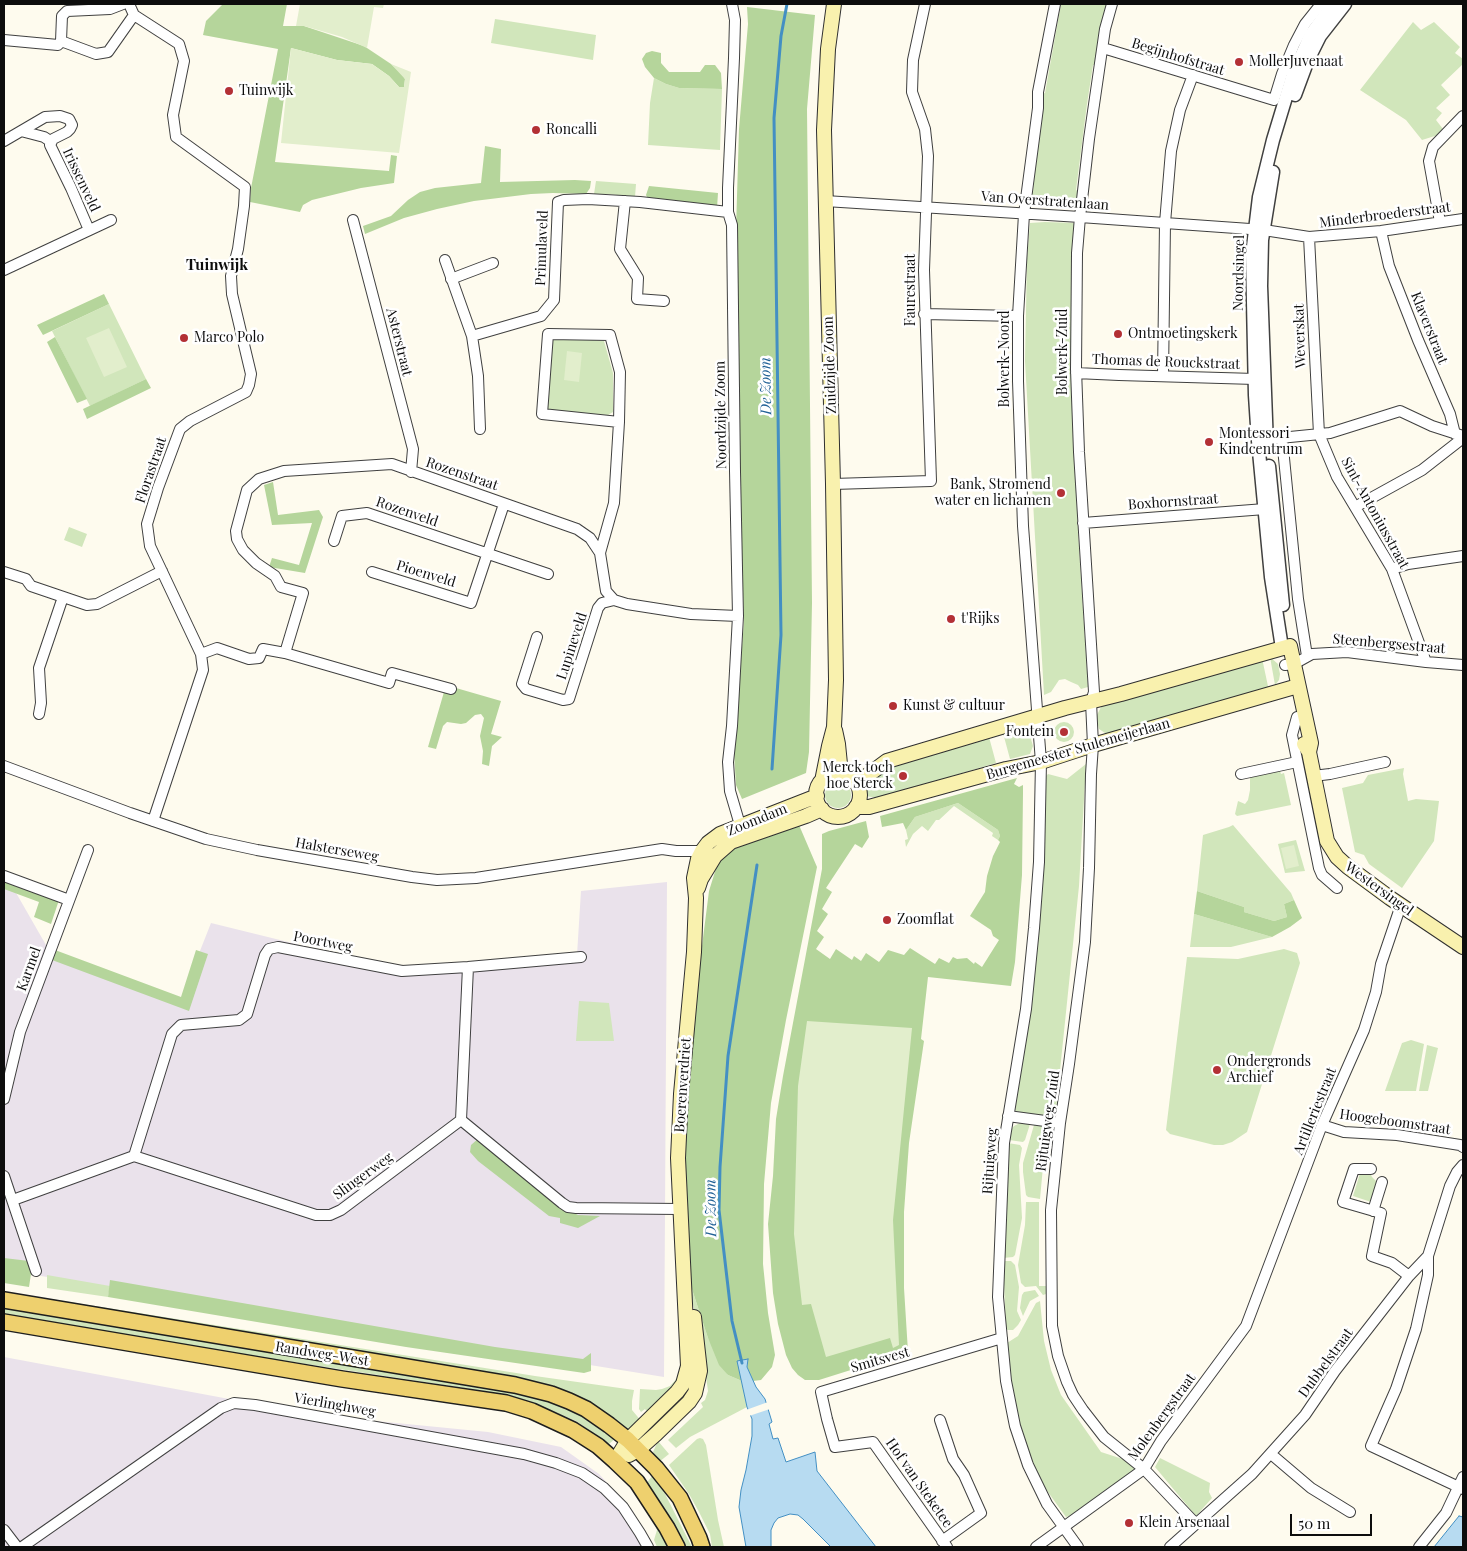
<!DOCTYPE html>
<html>
<head>
<meta charset="utf-8">
<style>
	body { margin:0 }
	#map { position:relative; width:1467px; height:1551px; overflow:hidden; background:#fefbee; font-family:"Playfair Display",serif }
	canvas { display:block }
	.frame { position:absolute; inset:0; border:5px solid #0d0d0d; pointer-events:none }
	.scale { position:absolute; left:1290px; top:1514px; width:82px; height:22px; box-sizing:border-box; border:2px solid #0d0d0d; border-top:0; padding-left:6px; font-size:15px; line-height:18px; white-space:nowrap; color:#0d0d0d; -webkit-text-stroke:4px #fff; paint-order:stroke }
</style>
</head>
<body>
<div id="map">
<canvas width="1467" height="1551"></canvas>
<div class="frame"></div>
<div class="scale">50 m</div>
</div>
<script>
const context = document.querySelector('canvas').getContext('2d');
context.lineJoin = 'round';
function paint(path, color) { context.fillStyle = color; context.fill(path, 'evenodd'); }
const toPath = rows => new Path2D(rows.map(r => 'M' + r).join(''));
function stroke(path, color, width, dash) { context.strokeStyle = color; context.lineWidth = width; context.lineCap = dash ? 'butt' : 'round'; context.setLineDash(dash || []); context.stroke(path); }
function write(font, color, halo, rows, align = 'center') {
  context.font = font + ' "Playfair Display",serif'; context.lineWidth = 5; context.setLineDash([]); context.textBaseline = 'middle'; context.strokeStyle = halo; context.fillStyle = color; for (const [text, x, y, turn = 0] of rows) {
    context.save(); context.translate(x, y); context.rotate((+turn || 0) * Math.PI / 180); context.textAlign = isNaN(turn) ? turn : align; if (halo) context.strokeText(text, 0, 0); context.fillText(text, 0, 0); context.restore();
  }
}
const industrial = toPath([
	[667,882,664,1377,4,1270,4,887,15,891,50,952,181,999,211,923,418,974,577,955,581,891],
	[4,1357,315,1415,488,1432,561,1447,599,1474,633,1511,650,1547,4,1547]
]);
const green = toPath([
	[1061,4,1108,4,1096,65,1093,65,1087,104,1076,190,1079,192,1078,202,1075,202,1069,207,1037,205,1035,204,1032,199,1029,198,1030,192,1033,192,1042,94,1045,93],
	[495,19,596,35,593,60,491,43],
	[1413,22,1421,30,1434,22,1460,47,1455,53,1463,59,1463,64,1441,85,1450,95,1436,108,1442,113,1436,120,1443,129,1438,135,1422,140,1406,120,1360,90],
	[654,78,666,84,679,88,722,89,720,150,648,145,650,103],
	[596,181,636,184,635,197,608,194,594,194],
	[1045,222,1075,223,1073,434,1079,547,1088,687,1081,689,1078,685,1071,682,1065,679,1059,680,1051,692,1044,695,1025,361,1027,259,1030,223],
	[109,304,146,379,90,406,52,331],
	[551,336,604,341,613,373,613,412,608,415,548,412,546,409],
	[69,527,87,534,82,547,64,540],
	[1270,657,1278,664,1280,674,1279,680,1275,685],
	[1262,658,1269,691,1111,737,1099,729,1096,717,1104,701],
	'1054 732a10 10 0 1 1 20 0a10 10 0 1 1-20 0Z',
	[1013,730,1022,730,1030,736,1033,746,1030,754,1010,759,1003,733],
	[989,737,996,763,879,798,865,796,864,787,882,771,936,752],
	[1086,764,1079,886,1055,1119,1015,1111,1024,1041,1044,778,1048,774,1067,779],
	[1404,768,1403,774,1408,801,1416,799,1439,801,1434,841,1402,888,1369,864,1364,855,1355,852,1342,788,1363,783,1368,775],
	[1280,771,1281,774,1284,773,1291,805,1237,816,1235,814,1238,801,1245,804,1248,800,1250,790,1250,777],
	'825 795a13 13 0 1 1 26 0a13 13 0 1 1-26 0Z',
	[958,803,998,830,1000,836,998,840,992,836,993,833,954,806,939,820,936,820,928,831,922,826,913,834,906,847,905,840,908,839,906,830,915,817],
	[1233,825,1291,893,1294,900,1284,904,1287,917,1274,921,1244,912,1244,907,1197,891,1203,835,1229,827],
	[1296,840,1305,871,1285,873,1278,844],
	[1194,914,1272,937,1231,947,1190,947],
	[1284,949,1297,953,1300,963,1247,1132,1232,1142,1223,1145,1214,1145,1170,1134,1166,1130,1187,957,1238,959],
	[579,1001,609,1003,614,1041,576,1041],
	[1411,1040,1424,1044,1416,1091,1385,1091,1402,1043],
	[1427,1045,1438,1048,1428,1091,1419,1091],
	[1020,1123,1030,1124,1025,1140,1023,1142,1009,1140,1011,1130,1014,1126],
	[1034,1125,1049,1127,1053,1130,1054,1134,1046,1134,1040,1199,1028,1197,1026,1195,1023,1172,1023,1163],
	[1008,1143,1020,1145,1022,1148,1019,1165,1022,1218,1015,1255,1013,1257,1003,1258],
	[1361,1170,1370,1173,1372,1177,1377,1182,1371,1202,1353,1196],
	[1026,1202,1039,1202,1039,1286,1047,1286,1047,1289,1046,1294,1043,1295,1036,1286,1025,1287,1021,1283,1018,1265,1025,1225],
	[1003,1261,1011,1261,1015,1265,1019,1287,1017,1311,1021,1320,1018,1325,1013,1330,1008,1330,1006,1329],
	[47,1275,110,1286,108,1297,47,1288],
	[690,1283,708,1338,728,1375,742,1381,747,1407,690,1437,676,1448,668,1440,703,1407,701,1403,705,1400,708,1391,702,1347,693,1304],
	[1035,1290,1039,1296,1030,1301,1023,1316,1020,1308,1022,1295,1024,1292],
	[51,1299,535,1376,634,1390,632,1401,632,1410,642,1422,629,1432,589,1406,51,1307],
	[1040,1301,1044,1341,1051,1370,1061,1395,1101,1452,1132,1462,1137,1469,1077,1513,1066,1517,1045,1488,1027,1450,1013,1401,1007,1343,1018,1336,1036,1303],
	[4,1308,536,1396,581,1414,616,1438,609,1444,576,1421,533,1403,490,1392,214,1350,4,1315],
	[679,1376,683,1377,648,1413,645,1409,641,1412,639,1409,640,1389,656,1390,662,1389,670,1386],
	[700,1438,703,1439,706,1445,718,1520,724,1547,712,1547,710,1534,699,1512,689,1494,669,1465,697,1439],
	[658,1441,669,1454,659,1462,653,1452],
	[1160,1458,1210,1483,1209,1492,1212,1498,1196,1516,1155,1467],
	[653,1475,662,1488,692,1547,684,1547,645,1485],
	[652,1518,671,1547,657,1547,654,1540,657,1530]
]);
const forest = toPath([
	[223,4,287,4,283,26,304,26,364,46,391,64,402,74,405,79,404,87,399,87,389,76,372,64,337,60,291,48,275,162,389,171,391,155,397,156,394,183,361,188,312,200,303,205,300,212,250,202,251,188,278,49,203,35,206,21],
	[747,7,815,15,807,109,812,603,809,752,806,773,742,799,736,785,734,752,744,621,739,484,735,263,739,129,748,24],
	[652,51,661,53,661,63,669,72,700,72,705,65,715,65,721,73,722,89,679,88,666,84,654,78,645,67,642,59,646,53],
	[485,146,501,149,500,182,575,180,591,181,590,188,586,194,553,193,531,194,474,201,437,209,404,218,365,234,363,226,391,216,408,200,420,192,435,188,481,183],
	[649,186,718,193,717,208,648,199,646,195],
	[104,294,109,304,43,335,37,325],
	[55,337,87,399,77,403,47,342],
	[146,379,151,388,87,419,83,409],
	[273,482,278,515,319,510,323,517,305,573,269,567,272,558,299,565,312,523,272,525,264,485],
	[456,688,501,701,491,734,502,737,492,746,489,766,482,764,483,751,480,736,484,718,481,714,475,715,466,723,461,724,447,722,443,726,436,749,428,747,444,692],
	[1017,778,1014,784,1019,787,1023,785,1023,793,1022,875,1015,962,1011,986,928,977,921,1039,924,1041,909,1143,904,1212,904,1288,908,1352,819,1380,805,1380,798,1375,792,1368,786,1355,778,1324,773,1293,768,1224,773,1176,776,1119,783,1076,822,869,822,834,829,831,866,821,869,837,862,848,855,844,826,888,832,892,822,909,828,914,817,931,824,937,816,949,830,959,836,949,852,960,854,956,861,961,866,953,879,962,888,950,904,955,910,948,935,964,939,958,949,963,953,957,957,959,967,958,974,964,975,962,982,967,999,940,993,936,991,930,970,916,985,892,987,876,993,856,1000,842,998,840,1000,836,998,830,958,803,915,817,906,830,903,823,882,827,880,816],
	[799,825,817,867,786,1020,771,1103,764,1184,763,1264,768,1313,775,1355,772,1367,761,1380,753,1381,747,1367,748,1359,741,1377,742,1381,728,1375,719,1365,708,1338,690,1283,685,1193,687,1091,695,1001,709,891,718,862,732,850,745,843],
	[4,877,59,900,51,924,34,917,39,902,4,889],
	[1197,891,1244,907,1244,912,1274,921,1287,917,1284,904,1294,900,1302,918,1290,927,1272,937,1194,914],
	[55,950,181,997,196,950,208,954,189,1011,52,960],
	[479,1138,568,1210,578,1215,600,1216,578,1228,560,1223,560,1218,549,1216,478,1161,470,1152,471,1145],
	[4,1258,29,1261,31,1274,29,1287,4,1283],
	[110,1280,495,1347,583,1359,591,1353,591,1371,584,1373,406,1347,108,1297]
]);
const pitch = toPath([
	[300,4,384,4,383,8,374,7,367,48,342,37,318,30,304,26,296,26],
	[291,48,337,60,372,64,389,76,399,87,404,87,405,79,391,64,411,72,399,153,281,143],
	[109,328,127,367,104,377,86,338],
	[567,351,582,353,579,382,564,380],
	[1294,845,1299,866,1286,869,1281,848],
	[807,1021,912,1028,893,1220,899,1345,893,1348,890,1338,826,1357,811,1304,802,1305,794,1234,798,1086]
]);
const water = toPath([
	[748,1359,747,1367,756,1387,765,1399,772,1422,769,1424,773,1439,778,1438,786,1462,815,1452,817,1471,876,1547,831,1547,803,1519,798,1515,790,1514,778,1518,774,1523,771,1530,771,1547,746,1547,739,1507,741,1490,746,1470,752,1436,752,1419,747,1407,737,1361,748,1359],
	[1459,1516,1463,1517,1463,1547,1434,1547,1459,1516]
]);
const pier = toPath([
	[768,1402,770,1409,749,1416,746,1410]
]);
const stream = toPath([
	[772,769,781,635,774,118,781,36,787,4],
	[742,1363,732,1321,719,1210,720,1167,728,1056,757,865]
]);
const minor = toPath([
	[129,4,134,15,179,44,184,61,173,115,176,137,245,187,244,206,238,249,231,276,232,294,251,374,249,385,246,392,190,421,180,429,158,488,147,524,150,546,201,654,203,670,153,821],
	[732,4,735,20,734,58,728,188,728,212,732,225,735,471,738,616,732,726,728,762,730,791,740,825],
	[1055,4,1038,92,1038,108,1024,214,1018,316,1018,381,1023,526,1041,762,1039,862,1034,928,1026,1009,1004,1143,998,1297,1006,1381,1015,1426,1028,1465,1047,1504,1078,1547],
	[1112,4,1105,29,1089,139,1080,217,1077,253,1076,369,1079,452,1094,692,1091,702,1093,745,1091,774,1089,868,1085,942,1069,1064,1060,1123,1051,1210,1052,1326,1058,1356,1067,1382,1073,1395,1083,1410,1104,1437,1144,1469,1196,1524],
	[4,40,58,45,61,41,62,16,67,11,110,9,123,4],
	[61,41,96,54,108,52,134,15],
	[1103,48,1274,100,1282,74,1294,45,1305,24,1321,4],
	[21,131,44,137,50,141],
	[4,141,45,117,60,116,69,119,72,125,70,129,67,132,53,139,50,145,71,188,89,230],
	[625,201,620,249,638,278,637,299,664,301],
	[825,201,1080,217,1264,230,1309,237,1381,231,1463,219],
	[353,220,413,449,411,472],
	[1440,222,1429,161,1433,147,1463,116],
	[1381,231,1389,266,1418,340,1450,414,1455,434],
	[1309,237,1319,434,1337,477,1392,569,1426,662],
	[445,260,472,336,478,376,480,429],
	[4,270,111,220],
	[451,279,493,263],
	[924,314,1018,316],
	[472,336,541,316,554,300,558,202,564,200,588,199,640,202,728,212],
	[1076,373,1119,375,1255,379],
	[1163,376,1165,223,1171,151,1180,110,1193,75],
	[1282,438,1298,599,1307,656],
	[1260,440,1330,433,1400,411,1432,426,1463,436],
	[833,484,931,481,924,270,928,156,925,129,912,92,913,60,925,4],
	[1355,507,1422,470,1463,438],
	[1083,523,1265,509],
	[334,541,342,516,367,513,548,574],
	[600,553,614,503,619,422,620,372,610,335,548,334,542,414,619,422],
	[1392,569,1408,564,1463,556],
	[4,572,26,579,31,586,87,605,97,604,162,571],
	[372,572,471,603,504,504],
	[537,637,522,684,526,689,563,700,569,699,598,608,602,603,614,600],
	[201,654,217,648,249,659,259,658,263,649,285,653],
	[1285,665,1294,664,1312,654,1347,652,1426,662,1463,665],
	[451,689,392,673,389,683,285,653,303,593,281,587,275,576,256,563,243,550,237,539,236,531,247,490,259,479,284,471,392,464,577,529,590,538,600,553,606,591,614,600,627,604,691,614,738,616],
	[39,714,41,703,39,668,63,597],
	[1297,717,1292,735,1319,868,1322,875,1337,888],
	[4,766,130,813,206,839,257,850,412,877,437,880,476,878,662,849,676,851,702,851],
	[1241,774,1297,762],
	[1313,776,1330,774,1385,762],
	[4,876,69,900],
	[4,1099,20,1032,88,850],
	[1008,1116,1060,1123],
	[461,1120,468,967],
	[1322,1125,1344,1132,1397,1135,1460,1145,1463,1147],
	[134,1156,172,1034,181,1025,239,1020,247,1014,265,955,269,949,278,947,402,971,468,967,581,957],
	[1371,1169,1354,1169,1343,1202,1381,1213,1372,1256,1392,1263,1409,1276],
	[4,1176,36,1271],
	[13,1200,134,1156,316,1215,330,1215,341,1210,461,1120,562,1203,568,1207,576,1208,680,1209],
	[1373,1211,1382,1182],
	[1428,1256,1428,1275,1416,1329,1396,1389,1371,1446,1463,1489],
	[940,1420,953,1459,964,1475,981,1513,942,1541],
	[1271,1454,1311,1488,1350,1512],
	[4,1530,17,1547],
	[22,1547,221,1408,234,1403,255,1405,524,1454,556,1463,582,1473,604,1488,623,1507,640,1533,648,1547],
	[947,1547,873,1442,835,1447,827,1419,821,1392,1002,1338],
	[1036,1547,1144,1469,1161,1441,1246,1326,1322,1125,1364,1030,1376,992,1381,964,1401,905],
	[1170,1547,1252,1474,1305,1415,1335,1371,1409,1276,1428,1256,1450,1186,1457,1172,1463,1165],
	[1419,1547,1446,1513,1463,1477]
]);
const tertiary = toPath([
	[1295,95,1308,60,1320,36,1345,4],
	[1267,446,1261,286,1262,240,1273,172],
	[1269,466,1283,605],
	[1282,648,1271,577,1258,441,1255,395,1252,255,1259,197,1273,140,1293,74,1311,34,1333,4]
]);
const secondary = toPath([
	[835,730,838,744,841,774],
	[1304,744,1309,752,1327,841,1337,857,1348,867,1390,898,1463,947],
	'816 795a22 22 0 1 1 44 0a22 22 0 1 1-44 0Z',
	[822,781,829,746,834,727,836,680,833,484,824,130,828,49,834,4],
	[855,782,864,778,887,761,1065,708,1121,694,1290,646,1311,743,1309,752],
	[856,807,869,807,887,802,1006,769,1041,762,1093,745,1298,686],
	[698,888,701,879,715,856,731,842,806,816,822,809],
	[629,1455,638,1450,656,1434,689,1402,695,1393,700,1371,694,1317],
	[615,1461,628,1440,677,1392,683,1384,688,1366,678,1158,681,1094,694,952,696,898,694,878,698,859,702,851,708,843,720,834,817,796]
]);
const primary = toPath([
	[4,1300,515,1385,551,1394,569,1401,586,1409,609,1425,628,1440,656,1468,680,1498,699,1538,702,1547],
	[4,1322,342,1379,506,1403,532,1411,573,1430,598,1446,615,1461,637,1482,667,1528,677,1547]
]);
const markers = [
	[1239,62,5,"#b33035"],
	[229,91,5,"#b33035"],
	[536,130,5,"#b33035"],
	[1118,334,5,"#b33035"],
	[184,338,5,"#b33035"],
	[1209,442,5,"#b33035"],
	[1061,493,5,"#b33035"],
	[951,619,5,"#b33035"],
	[893,706,5,"#b33035"],
	[1064,732,5,"#b33035"],
	[903,776,5,"#b33035"],
	[887,920,5,"#b33035"],
	[1217,1070,5,"#b33035"],
	[1129,1523,5,"#b33035"]
];
const streetNames = [
	["Begijnhofstraat",1178,57,17],
	["Irissenveld",81,180,65],
	["Van Overstratenlaan",1045,201,4],
	["Minderbroederstraat",1385,215,-7],
	["Primulaveld",542,248,-88],
	["Noordsingel",1239,273,-89],
	["Faurestraat",911,290,-90],
	["Klaverstraat",1429,328,68],
	["Weverskat",1300,336,-92],
	["Asterstraat",399,342,76],
	["Bolwerk-Zuid",1063,352,-90],
	["Bolwerk-Noord",1005,359,-90],
	["Thomas de Rouckstraat",1166,362,2],
	["Zuidzijde Zoom",830,365,-92],
	["Noordzijde Zoom",721,415,-91],
	["Florastraat",151,470,-71],
	["Rozenstraat",462,474,19],
	["Boxhornstraat",1173,502,-4],
	["Rozenveld",407,512,19],
	["Sint-Antoniusstraat",1375,513,61],
	["Pioenveld",426,574,17],
	["Steenbergsestraat",1389,644,5],
	["Lupineveld",572,646,-72],
	["Burgemeester Stulemeijerlaan",1078,749,-16],
	["Zoomdam",757,820,-22],
	["Halsterseweg",337,850,10],
	["Westersingel",1379,889,36],
	["Poortweg",323,942,11],
	["Karmel",29,969,-70],
	["Boerenverdriet",683,1085,-86],
	["Artilleriestraat",1315,1111,-68],
	["Rijtuigweg-Zuid",1048,1121,-82],
	["Hoogeboomstraat",1395,1122,8],
	["Rijtuigweg",990,1161,-86],
	["Slingerweg",363,1176,-36],
	["Randweg-West",322,1354,9],
	["Smitsvest",880,1360,-16],
	["Dubbelstraat",1326,1363,-54],
	["Vierlinghweg",335,1405,10],
	["Molenbergstraat",1162,1417,-54],
	["Hof van Steketee",919,1483,55]
];
const poiNames = [
	["MollerJuvenaat",1249,62],
	["Tuinwijk",239,91],
	["Roncalli",546,130],
	["Ontmoetingskerk",1128,334],
	["Marco Polo",194,338],
	["Montessori",1219,434],
	["Kindcentrum",1219,450],
	["Bank, Stromend",1051,485,"right"],
	["water en lichamen",1051,501,"right"],
	["t'Rijks",961,619],
	["Kunst & cultuur",903,706],
	["Fontein",1054,732,"right"],
	["Merck toch",893,768,"right"],
	["hoe Sterck",893,784,"right"],
	["Zoomflat",897,920],
	["Ondergronds",1227,1062],
	["Archief",1227,1078],
	["Klein Arsenaal",1139,1523]
];
const neighbourhoodNames = [
	["Tuinwijk",217,265]
];
const waterNames = [
	["De Zoom",766,386,-91],
	["De Zoom",711,1208,-91]
];
paint(industrial, '#eae2eb');
paint(green, '#d1e6bb');
paint(forest, '#b5d59b');
paint(pitch, '#e2eecc');
paint(water, '#b7dbf1');
stroke(water, '#438fc3', 1);
paint(pier, '#fefbee');
stroke(stream, '#438fc3', 3);
stroke(minor, '#404040', 12);
stroke(tertiary, '#404040', 15);
stroke(secondary, '#2f2f2f', 16);
stroke(primary, '#1e1e1e', 18);
stroke(minor, '#fff', 10);
stroke(tertiary, '#fff', 12);
stroke(secondary, '#f9f1ae', 14);
stroke(primary, '#eed06e', 15);
for (const [x, y, r, color] of markers) { const dot = new Path2D(); dot.arc(x, y, r, 0, 2 * Math.PI); context.fillStyle = color; context.fill(dot); stroke(dot, '#fff', 2); }
write('14px', '#0d0d0d', '#fff', streetNames);
write('14px', '#0d0d0d', '#fff', poiNames, 'left');
write('bold 15px', '#0d0d0d', '#fff', neighbourhoodNames);
write('italic 15px', '#206195', '#fff', waterNames);
</script>
</body>
</html>
